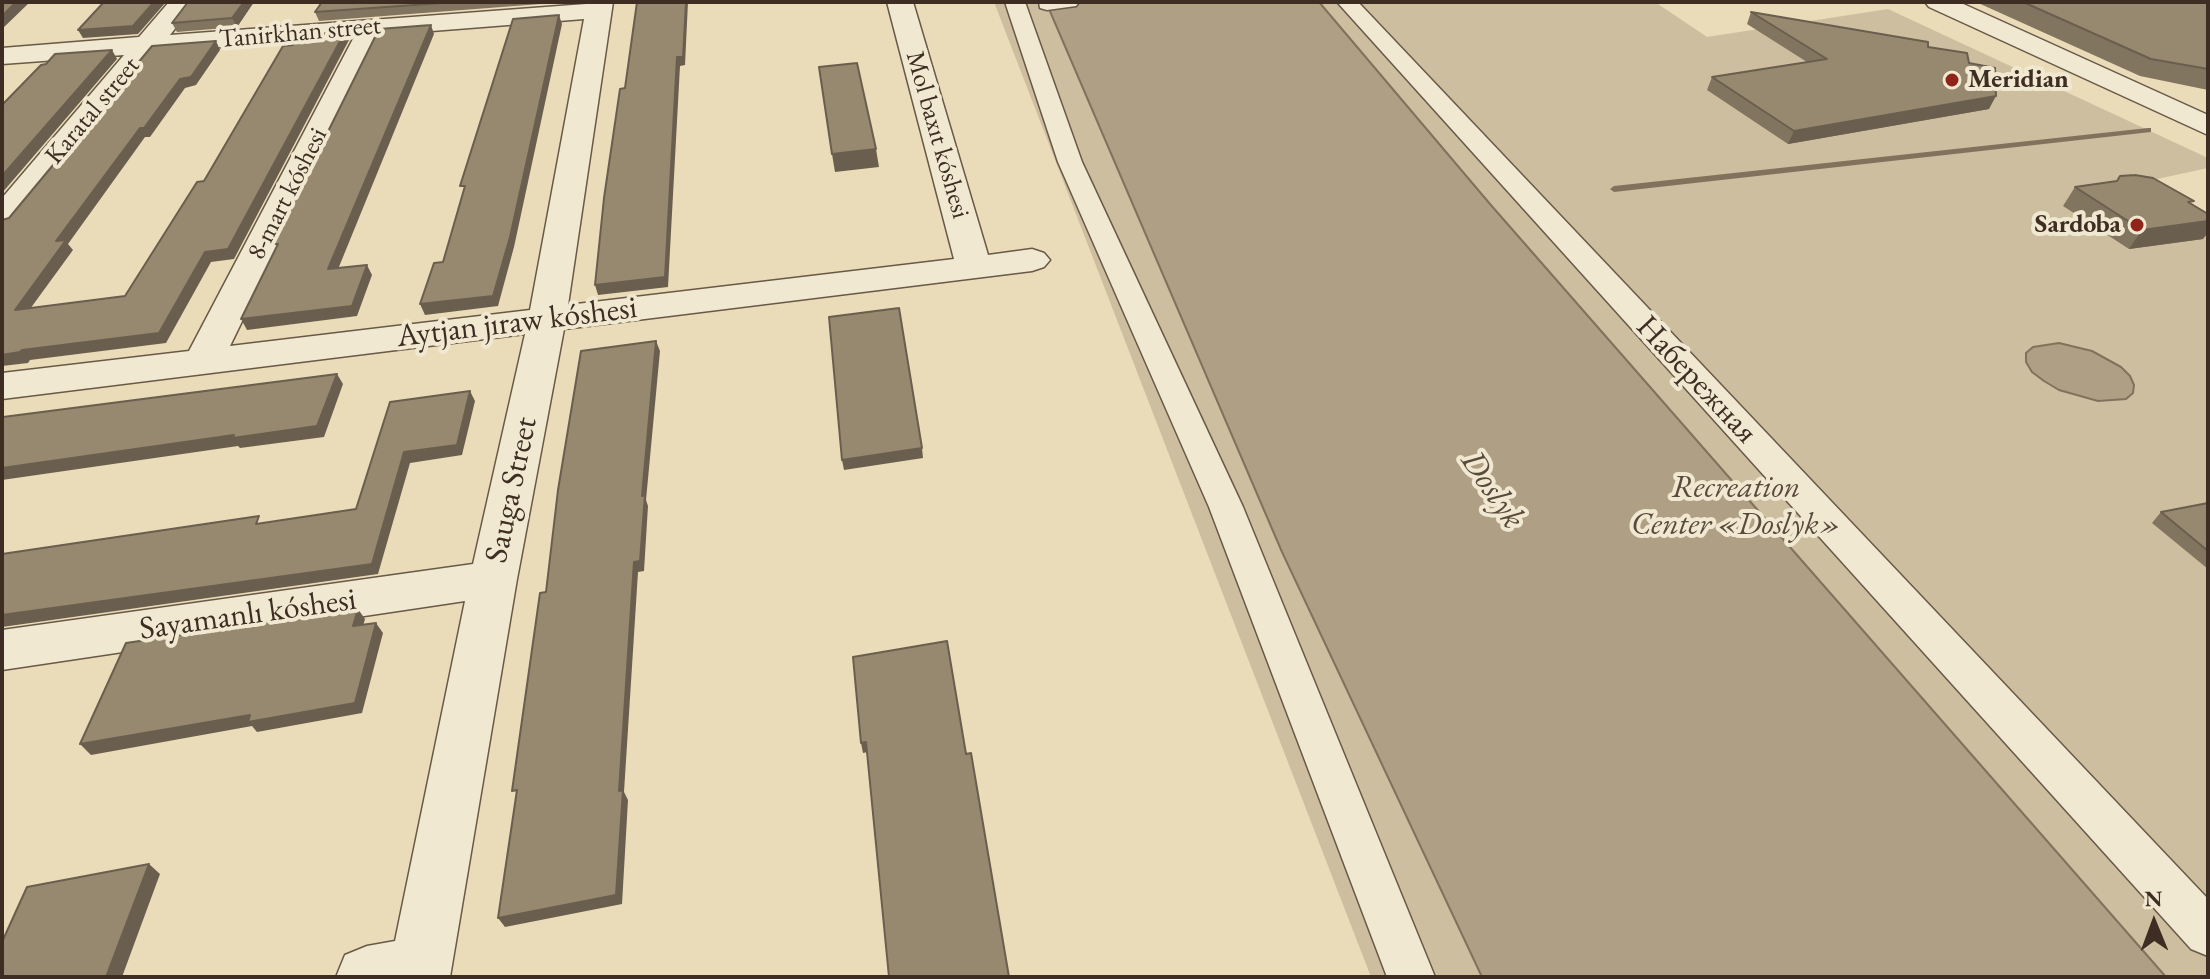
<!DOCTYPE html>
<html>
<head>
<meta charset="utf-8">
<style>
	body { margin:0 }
	#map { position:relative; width:2210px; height:979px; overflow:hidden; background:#eadcb8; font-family:"EB Garamond",serif }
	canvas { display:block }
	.frame { position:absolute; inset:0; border:4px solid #3d2d23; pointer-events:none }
	.north { position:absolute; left:2114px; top:883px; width:80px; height:80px; -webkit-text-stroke:6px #f1e8d1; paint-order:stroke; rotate:359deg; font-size:22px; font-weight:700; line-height:32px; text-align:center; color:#3d2d23 }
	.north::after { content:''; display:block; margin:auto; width:28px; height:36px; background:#3d2d23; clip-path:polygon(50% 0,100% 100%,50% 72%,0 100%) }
</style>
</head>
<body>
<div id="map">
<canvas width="2210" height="979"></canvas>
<div class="frame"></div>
<div class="north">N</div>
</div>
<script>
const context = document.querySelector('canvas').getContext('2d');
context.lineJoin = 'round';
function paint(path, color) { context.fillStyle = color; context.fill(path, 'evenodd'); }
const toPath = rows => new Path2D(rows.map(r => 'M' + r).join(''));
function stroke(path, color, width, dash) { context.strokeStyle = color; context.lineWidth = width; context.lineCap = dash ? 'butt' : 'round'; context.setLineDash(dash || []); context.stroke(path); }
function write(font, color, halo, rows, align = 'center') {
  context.font = font + ' "EB Garamond",serif'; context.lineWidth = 8; context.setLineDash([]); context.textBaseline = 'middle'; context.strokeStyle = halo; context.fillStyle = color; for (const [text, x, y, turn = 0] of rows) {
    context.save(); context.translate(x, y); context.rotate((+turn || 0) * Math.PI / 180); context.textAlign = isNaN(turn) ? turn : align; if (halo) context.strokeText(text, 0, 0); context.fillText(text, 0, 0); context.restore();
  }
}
const green = toPath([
	[994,2,1655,2,1707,37,1888,9,2208,158,2208,168,2148,181,2208,217,2208,977,1371,977]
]);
const water = toPath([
	[1046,2,1319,2,1490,204,2166,977,1482,977,1282,552,1046,2],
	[2059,343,2092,351,2121,367,2130,376,2134,385,2133,393,2126,399,2098,401,2059,390,2044,381,2032,372,2026,362,2026,353,2033,347,2059,343]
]);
const stream = toPath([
	[2148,128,2151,128,2151,132,1614,192,1610,189,1614,186,2148,128]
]);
const pedestrian = toPath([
	[1005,2,1025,2,1082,162,1243,507,1435,977,1387,977,1209,507,1058,162,1005,2],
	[1039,2,1079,2,1076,6,1047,10,1040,8,1039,2],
	[1337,2,1358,2,2208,899,2208,956,2191,949,1337,2]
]);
const minor = toPath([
	[169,2,196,2,170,35,613,2,568,305,954,259,887,2,913,2,988,255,1032,249,1044,253,1050,260,1044,267,1032,271,564,329,517,579,450,977,336,977,345,955,367,946,395,941,465,601,2,670,2,630,473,564,525,334,2,399,2,373,189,351,354,37,155,52,14,226,2,229,2,198,124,55,2,64,2,48,139,37,169,2],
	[584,19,530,310,230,346,381,35,584,19],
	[1925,2,1959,2,2208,115,2208,135,1929,7,1925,2]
]);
const wall = toPath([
	[188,2,254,2,237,27,177,32,172,23],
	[322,2,567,2,319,21,315,12],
	[1976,2,2208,2,2208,90,2140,76],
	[1751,12,1969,63,1989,109,1788,144,1707,90,1712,77,1807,62,1747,24],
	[2075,187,2192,204,2203,239,2129,249,2063,206],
	[2208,503,2208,569,2152,523,2161,512]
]);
const shadedWall = toPath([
	[16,2,30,2,2,29,2,16],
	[154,2,166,2,138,34,83,38,78,30],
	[244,2,254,2,237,27,232,18],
	[686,2,688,2,685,65,680,66,668,287,598,295,595,285,677,57],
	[559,15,562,24,514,247,498,306,425,315,420,304,493,296],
	[431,25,434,34,334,279,328,269],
	[345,32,349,40,234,259,211,262,166,343,30,360,28,363,2,366,2,355,22,350,159,333,205,252],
	[216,41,220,50,196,85,185,88,150,137,145,137,68,244,73,250,22,320,15,310,56,241,140,128,180,79],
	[112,50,117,59,2,193,2,176],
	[1996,96,1989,109,1788,144,1794,131],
	[876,149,879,167,835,172,832,154],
	[2208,221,2208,233,2203,239,2129,249,2142,230],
	[367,265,372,275,357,316,247,330,241,319],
	[656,341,660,351,646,500,648,506,644,571,638,572,624,792,628,800,622,904,505,927,498,918,619,791,634,562,642,496],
	[337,374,343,384,324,437,240,448,238,446,2,480,2,468],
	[470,391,475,401,462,455,410,463,378,574,2,627,2,615,372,564,404,452],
	[922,448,923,458,844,470,842,460],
	[358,609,365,619,360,637,353,626],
	[376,623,383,633,362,713,257,732,252,726,91,755,80,744],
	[866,742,868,752,863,753,861,743],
	[149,864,160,874,122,977,106,977]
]);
const building = toPath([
	[2,2,16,2,2,16,2,2],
	[104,2,154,2,133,26,78,30,104,2],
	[188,2,244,2,232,18,172,23,188,2],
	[322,2,457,2,315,12,322,2],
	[637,2,686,2,683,57,677,57,665,277,595,285,604,198,620,89,625,88,637,2],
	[2023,2,2208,2,2208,69,2151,59,2023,2],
	[1751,12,1928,42,1928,47,1967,53,1969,63,1995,68,1996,96,1794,131,1712,77,1827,59,1751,12],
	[559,15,510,237,493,296,420,304,434,263,443,262,465,186,460,186,513,19,559,15],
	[431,25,328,269,367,265,352,306,241,319,278,244,272,244,379,29,431,25],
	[345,32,228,249,205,252,159,333,22,350,20,352,2,355,2,220,9,218,152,46,216,41,191,77,180,79,144,128,140,128,56,241,66,240,15,310,125,296,197,182,204,181,283,46,293,45,300,35,345,32],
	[112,50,2,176,2,105,41,65,46,64,55,54,112,50],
	[857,63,876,149,832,154,819,67,857,63],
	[2135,175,2153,178,2194,201,2188,202,2208,214,2208,221,2142,230,2075,187,2117,181,2120,176,2135,175],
	[899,308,922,448,842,460,829,317,899,308],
	[656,341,642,496,645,495,640,561,634,562,619,791,623,790,616,895,498,918,517,790,512,791,540,593,546,592,558,490,581,351,656,341],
	[337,374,317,426,233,438,234,435,2,468,2,419,3,417,337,374],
	[470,391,457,445,404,452,372,564,2,615,2,554,259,516,256,524,356,509,390,402,470,391],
	[2208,503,2208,551,2161,512,2208,503],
	[358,609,353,626,376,623,355,703,248,722,250,715,80,744,126,643,358,609],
	[947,641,966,754,971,753,1009,977,889,977,866,742,861,743,853,657,947,641],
	[149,864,106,977,2,977,2,942,27,887,149,864]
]);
const markers = [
	[1952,80,8,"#8f2418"],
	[2137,225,8,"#8f2418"]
];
const farStreetnames = [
	["Tanirkhan street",300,33,-5],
	["Karatal street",93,111,-50],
	["Mol baxıt kóshesi",937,135,74],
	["8-mart kóshesi",288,194,-63]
];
const farPoinames = [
	["Meridian",1968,80],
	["Sardoba",2121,225,"right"]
];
const streetNames = [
	["Aytjan jıraw kóshesi",517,323,-7],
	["Набережная",1696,380,47],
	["Sauga Street",512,490,-78],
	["Sayamanlı kóshesi",248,615,-8]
];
const parkNames = [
	["Recreation",1736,488],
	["Center «Doslyk»",1736,525]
];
const waterNames = [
	["Doslyk",1492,490,56]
];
paint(green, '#cdbe9f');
paint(water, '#afa085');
stroke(water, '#81725e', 2);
paint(stream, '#81725e');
stroke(pedestrian, '#685948', 3);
stroke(minor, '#685948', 3);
paint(pedestrian, '#f1e8d1');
paint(minor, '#f1e8d1');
paint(wall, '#827560');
paint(shadedWall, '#6a5f4e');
paint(building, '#978870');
stroke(building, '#6a5f4e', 2);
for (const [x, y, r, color] of markers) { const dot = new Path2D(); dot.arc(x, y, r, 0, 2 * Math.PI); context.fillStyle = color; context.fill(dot); stroke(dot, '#f1e8d1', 3); }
write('26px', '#3d2d23', '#f1e8d1', farStreetnames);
write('bold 26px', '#3d2d23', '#f1e8d1', farPoinames, 'left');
write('32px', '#3d2d23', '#f1e8d1', streetNames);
write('italic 32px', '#5a4a3c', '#f1e8d1', parkNames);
write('italic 34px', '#5a4a3c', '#f1e8d1', waterNames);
</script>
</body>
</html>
